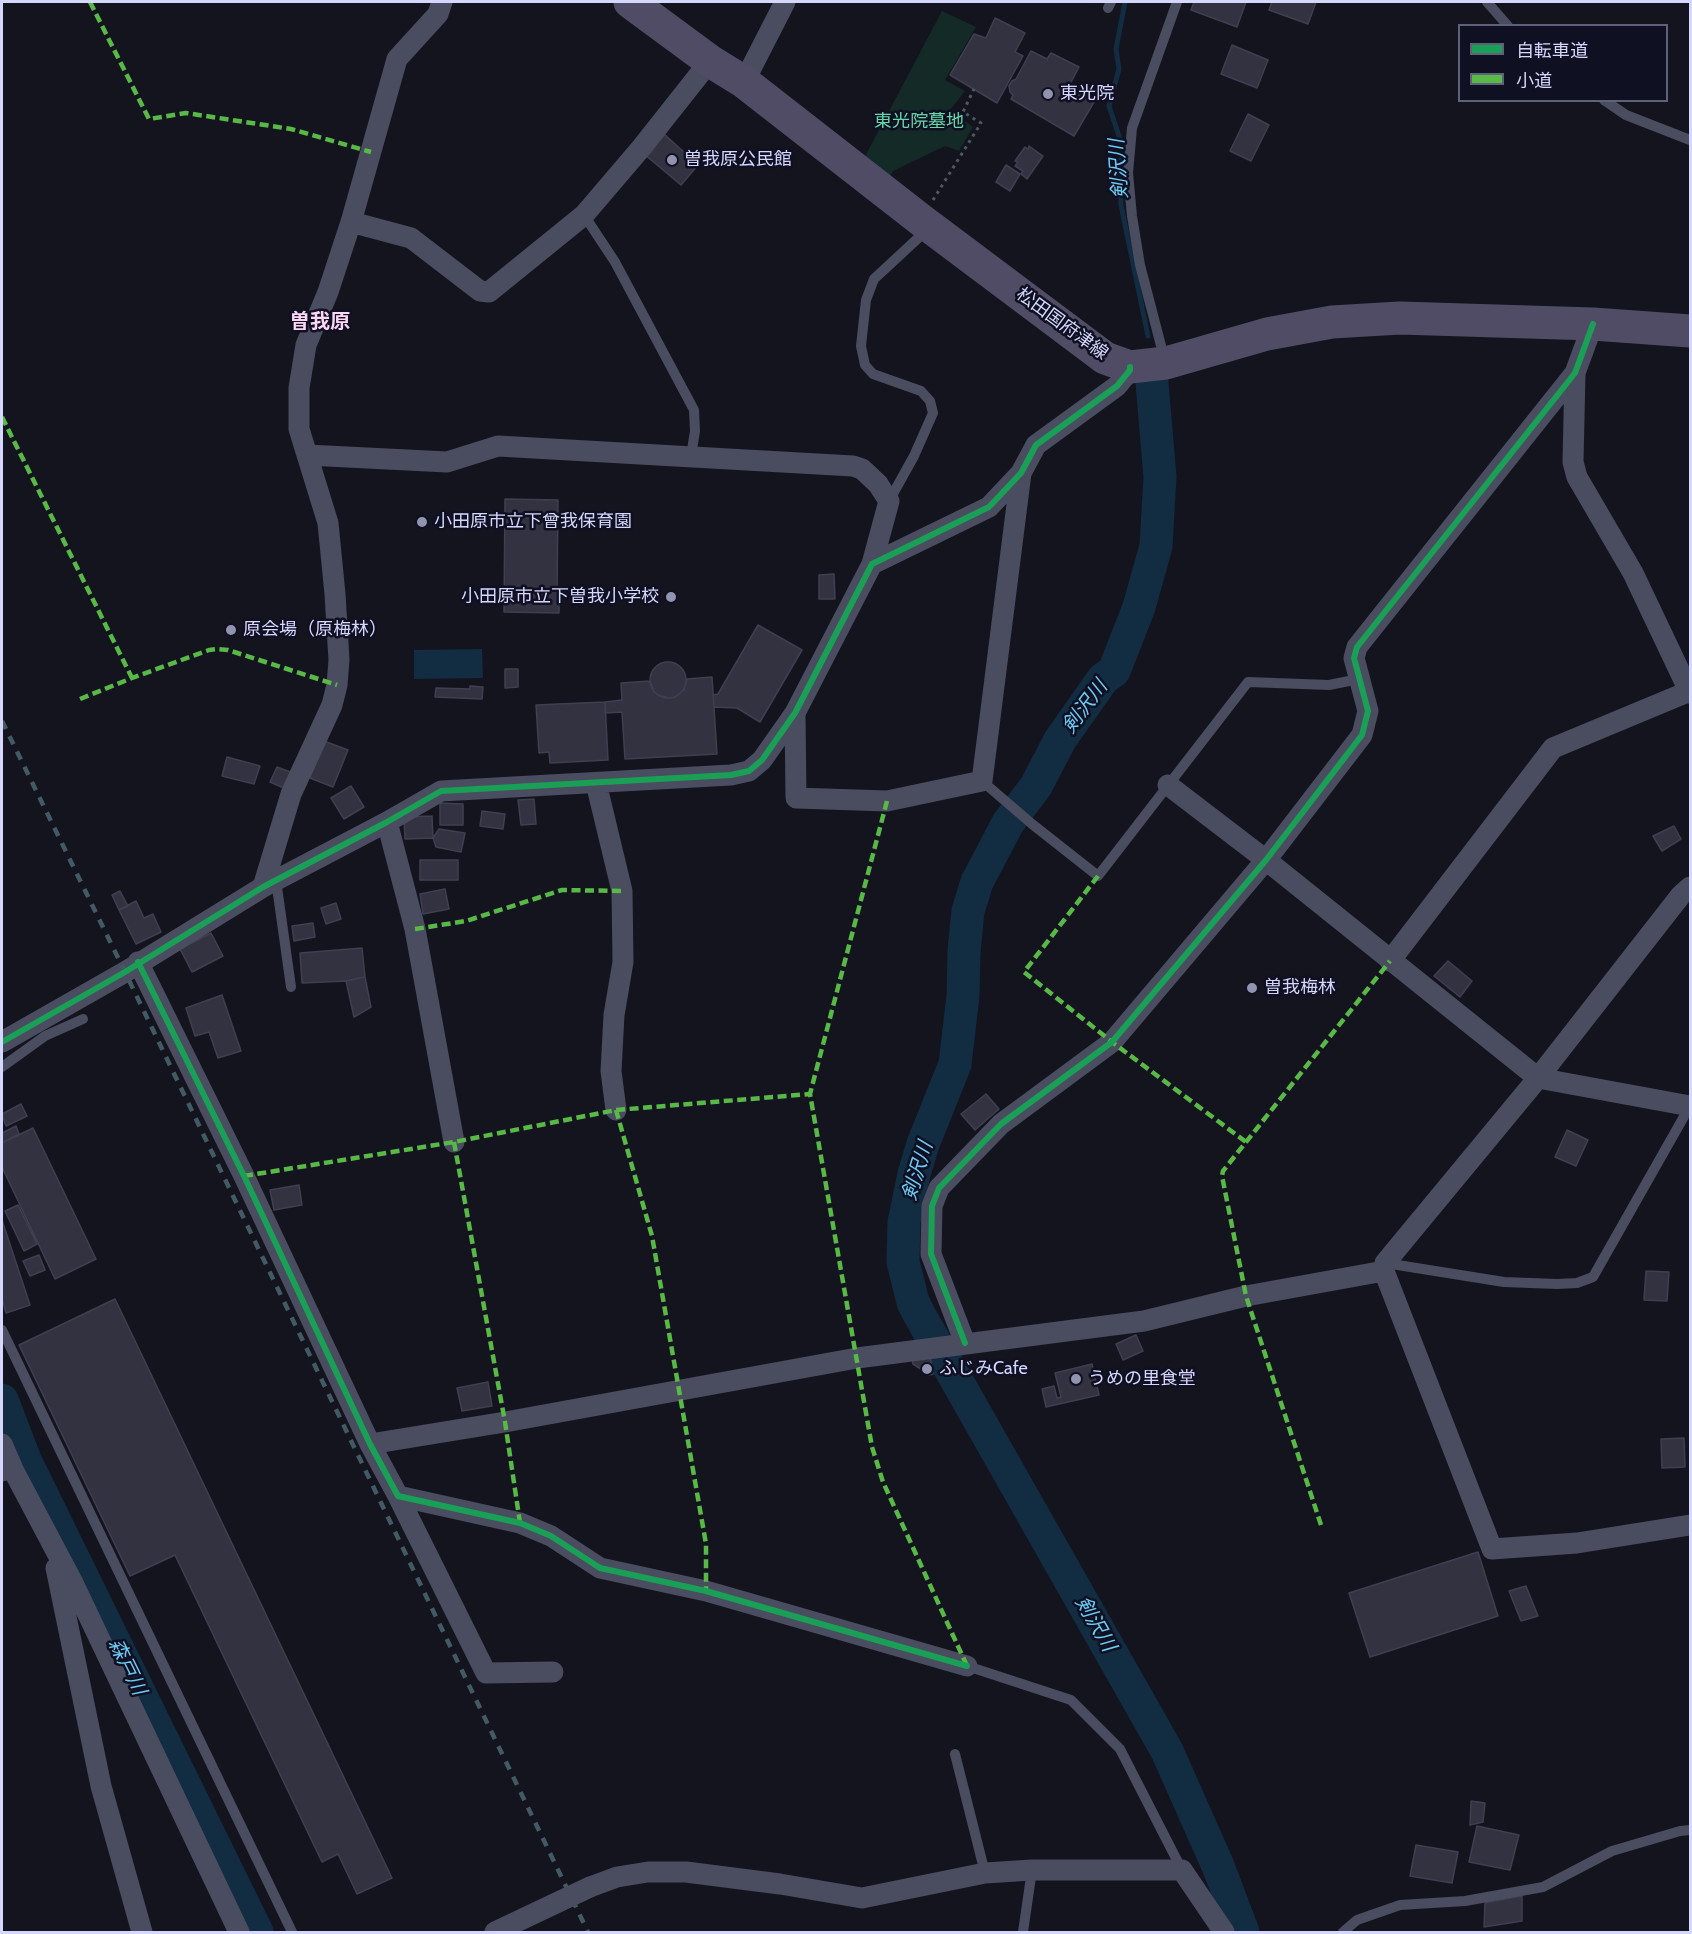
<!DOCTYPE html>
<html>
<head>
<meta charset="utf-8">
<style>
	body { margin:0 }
	#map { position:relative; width:1692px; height:1934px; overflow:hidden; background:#14141f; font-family:Cabin,"Noto Sans JP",sans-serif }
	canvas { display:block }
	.frame { position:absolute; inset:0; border:3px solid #d5d7fc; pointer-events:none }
	.legend { position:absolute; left:1458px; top:24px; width:210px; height:78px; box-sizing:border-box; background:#101023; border:2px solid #5f607a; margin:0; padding:8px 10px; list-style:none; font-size:18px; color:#d5d7fc }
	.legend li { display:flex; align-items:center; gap:12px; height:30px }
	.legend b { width:30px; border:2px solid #5f607a }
</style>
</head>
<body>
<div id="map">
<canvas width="1692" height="1934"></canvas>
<div class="frame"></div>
<ul class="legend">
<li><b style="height:8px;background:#1a9f57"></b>自転車道</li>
<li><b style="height:8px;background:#58b947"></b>小道</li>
</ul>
</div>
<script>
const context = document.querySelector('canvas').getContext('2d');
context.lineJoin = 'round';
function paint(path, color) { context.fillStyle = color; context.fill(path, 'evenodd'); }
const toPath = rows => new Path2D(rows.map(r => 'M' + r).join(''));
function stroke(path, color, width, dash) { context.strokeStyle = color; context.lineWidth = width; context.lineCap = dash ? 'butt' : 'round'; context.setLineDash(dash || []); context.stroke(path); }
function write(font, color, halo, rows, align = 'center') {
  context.font = font + ' Cabin,"Noto Sans JP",sans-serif'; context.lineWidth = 5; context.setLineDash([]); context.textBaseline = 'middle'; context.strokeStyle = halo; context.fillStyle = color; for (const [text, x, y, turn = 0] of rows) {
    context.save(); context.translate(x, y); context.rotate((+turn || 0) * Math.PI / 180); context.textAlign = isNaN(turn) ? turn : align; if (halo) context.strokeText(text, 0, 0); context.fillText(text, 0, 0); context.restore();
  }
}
const green = toPath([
	[942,11,976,27,945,80,965,91,950,110,973,127,959,151,945,146,893,171,886,184,861,164]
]);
const water = toPath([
	[482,649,483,678,414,679,414,650]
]);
const stream = toPath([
	[1125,2,1116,49,1119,69,1109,106,1119,136,1121,205,1148,336]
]);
const river = toPath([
	[1152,383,1160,477,1156,546,1139,607,1114,671,1103,679,1060,740,1036,786,1008,823,977,882,968,911,964,951,963,996,955,1064,923,1144,914,1174,904,1222,903,1262,913,1302,919,1314,1167,1751,1218,1866,1243,1932],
	[2,1400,25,1460,257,1932]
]);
const building = toPath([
	[1194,2,1246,2,1237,27,1191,10,1194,2],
	[1272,2,1316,2,1308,24,1269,10,1272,2],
	[995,18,1025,33,1015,52,1023,56,997,103,950,75,974,34,986,38,995,18],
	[1232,45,1268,60,1257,88,1221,74,1232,45],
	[1031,51,1047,59,1051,53,1079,67,1069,86,1093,98,1094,102,1074,136,1011,99,1013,95,1010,92,1009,86,1012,81,1016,79,1031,51],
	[1248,114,1269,125,1251,161,1230,151,1248,114],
	[663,133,698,165,681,185,644,154,663,133],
	[1029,146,1043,156,1027,179,1021,174,1023,171,1015,166,1018,162,1015,161,1025,147,1028,149,1029,146],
	[1006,165,1020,174,1010,191,996,182,1006,165],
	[505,499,558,500,557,599,559,600,559,613,504,612,505,499],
	[834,574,835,599,819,599,819,575,834,574],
	[758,625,802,650,760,722,737,708,714,707,713,695,718,694,758,625],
	'650 680a18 18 0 1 1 36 0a18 18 0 1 1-36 0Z',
	[505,669,518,669,518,687,505,688,505,669],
	[712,677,717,754,625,759,622,712,605,713,605,702,622,700,621,683,650,681,654,692,658,695,669,698,675,697,684,690,687,679,712,677],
	[470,686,483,687,482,699,435,697,436,688,470,689,470,686],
	[605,702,608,760,550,763,549,752,539,753,536,705,605,702],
	[324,741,348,750,333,787,310,778,324,741],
	[227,757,260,766,254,784,222,776,227,757],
	[277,767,293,773,286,789,270,782,277,767],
	[351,786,364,807,344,819,331,798,351,786],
	[534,799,536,824,521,825,518,800,534,799],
	[440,803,463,804,463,825,440,825,440,803],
	[482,811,505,814,503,829,480,826,482,811],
	[432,816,433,838,405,839,404,817,432,816],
	[1674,826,1681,839,1662,851,1653,836,1674,826],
	[439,829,465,833,461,852,436,847,433,838,439,829],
	[420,860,458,860,458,880,420,880,420,860],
	[445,889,449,909,423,914,420,894,445,889],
	[120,891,128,906,119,910,112,895,120,891],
	[136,901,144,918,153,914,161,932,136,944,119,910,136,901],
	[336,903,341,919,326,924,321,908,336,903],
	[313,923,315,937,294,941,292,926,313,923],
	[211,933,223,956,192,972,180,949,211,933],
	[362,948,365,977,346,981,302,983,300,953,362,948],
	[1448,961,1472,981,1460,997,1434,976,1448,961],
	[365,977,371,1007,354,1017,346,981,365,977],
	[222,995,241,1051,218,1058,209,1032,195,1036,186,1008,222,995],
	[986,1094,999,1109,975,1130,961,1114,986,1094],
	[21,1104,27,1116,6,1126,2,1114,21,1104],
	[16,1126,19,1134,2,1143,2,1133,16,1126],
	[33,1128,96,1259,55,1279,2,1167,2,1143,33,1128],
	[1567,1130,1588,1140,1576,1166,1555,1157,1567,1130],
	[299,1185,302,1205,274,1210,270,1190,299,1185],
	[18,1205,37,1244,24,1251,5,1211,18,1205],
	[2,1220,30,1305,6,1313,2,1298,2,1220],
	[39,1255,45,1270,30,1276,23,1261,39,1255],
	[1646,1271,1669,1272,1667,1301,1644,1300,1646,1271],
	[115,1299,392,1878,357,1894,338,1854,322,1862,175,1555,130,1576,19,1345,115,1299],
	[1136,1335,1143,1351,1123,1360,1116,1344,1136,1335],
	[930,1356,933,1374,930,1375,913,1364,912,1359,930,1356],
	[1092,1364,1099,1395,1046,1407,1042,1389,1054,1386,1057,1398,1061,1397,1055,1373,1092,1364],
	[488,1382,492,1406,462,1411,457,1388,488,1382],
	[1684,1438,1685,1467,1662,1468,1661,1439,1684,1438],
	[1478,1552,1498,1616,1370,1657,1349,1593,1478,1552],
	[1526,1586,1538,1616,1521,1621,1509,1591,1526,1586],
	[1471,1801,1485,1803,1483,1822,1470,1825,1471,1801],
	[1477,1826,1519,1835,1510,1870,1469,1862,1477,1826],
	[1416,1845,1458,1852,1452,1883,1410,1876,1416,1845],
	[1522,1896,1522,1921,1484,1927,1485,1903,1522,1896]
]);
const path = toPath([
	[933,200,981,123,963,112,974,89]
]);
const service = toPath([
	[1487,2,1508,26],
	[1108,8,1111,2],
	[1604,100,1626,115,1690,140],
	[584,215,615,262,694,410,695,431,691,456],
	[1165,361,1140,265,1132,216,1128,173,1132,128,1177,2],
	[889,501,914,456,933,413,930,401,921,391,873,374,865,365,861,346,866,300,874,279,928,229],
	[982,781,1032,824,1098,876,1248,682,1329,685,1359,679],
	[276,880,291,987],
	[2,1067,45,1036,83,1019],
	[1385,1263,1504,1282,1557,1284,1577,1283,1593,1277,1690,1106],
	[2,1330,292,1932],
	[967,1666,1071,1700,1120,1749,1182,1870],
	[955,1754,985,1873],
	[1023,1932,1032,1870],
	[1343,1932,1357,1920,1400,1905,1465,1901,1543,1887,1612,1851,1680,1831,1690,1830]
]);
const minor = toPath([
	[744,82,785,2],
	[351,222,411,238,480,291,489,292,584,215,642,147,710,61],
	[1575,373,1573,462,1577,477,1633,573,1690,693],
	[307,455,447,462,498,446,853,466,862,469,878,484,889,501,872,564],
	[795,713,796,798,887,801,982,781,1021,473],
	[596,783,622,891,623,962,614,1015,611,1071,616,1110],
	[1168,785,1266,860,1538,1078,1690,1106],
	[387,822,415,929,454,1142],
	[263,887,291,794,332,705,337,685,339,660,335,594,328,523,299,429,299,388,306,345,328,292,351,222,397,59,438,14,442,2],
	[1690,887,1681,895,1538,1078,1385,1263,1384,1271,1492,1549,1577,1543,1690,1525],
	[1390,961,1553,748,1690,691],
	[138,962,244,1176,370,1444,398,1496,520,1523,551,1536,600,1568,706,1591,967,1666],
	[2,1042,125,972,263,887,387,822,441,791,731,775,749,771,762,760,795,713,872,564,989,507,1021,473,1036,445,1117,386,1130,370,1130,367],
	[965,1343,931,1254,932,1206,939,1188,1001,1124,1112,1042,1266,860,1362,735,1368,711,1354,658,1357,647,1575,373,1593,324],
	[2,1444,12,1467,2,1471],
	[370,1444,505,1422,857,1358,1144,1321,1246,1296,1384,1271],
	[10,1464,73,1583,239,1932],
	[398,1496,486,1673,553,1672],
	[56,1568,101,1786,142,1932],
	[590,1887,617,1877,648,1872,686,1872,780,1884,862,1898,985,1873,1032,1870,1182,1870,1224,1932]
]);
const primary = toPath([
	[630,2,710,61,744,82,921,220,1105,358,1130,367,1166,363,1267,334,1332,322,1400,318,1593,324,1690,331]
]);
const rail = toPath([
	[2,721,125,972,588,1932]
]);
const minorBridge = toPath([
	[495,1932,590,1887]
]);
const quiet = toPath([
	[90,2,149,119,186,113,291,129,371,152],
	[2,417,132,678],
	[80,699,132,678,209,650,217,649,228,650,337,685],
	[887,801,810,1094,872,1447,883,1482,967,1666],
	[1098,876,1024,972,1112,1042,1246,1142],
	[415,929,466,921,562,890,622,891],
	[616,1110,652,1236,706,1544,706,1591],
	[454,1142,505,1422,520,1523],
	[244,1176,454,1142,616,1110,810,1094],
	[1321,1525,1246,1296,1222,1176,1223,1171,1390,961]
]);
const cycleway = toPath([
	[138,962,244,1176,370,1444,398,1496,520,1523,551,1536,600,1568,706,1591,967,1666],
	[2,1042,125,972,263,887,387,822,441,791,731,775,749,771,762,760,795,713,872,564,989,507,1021,473,1036,445,1117,386,1130,370,1130,367],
	[965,1343,931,1254,932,1206,939,1188,1001,1124,1112,1042,1266,860,1362,735,1368,711,1354,658,1357,647,1575,373,1593,324]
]);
const markers = [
	[1048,94,6,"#9193af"],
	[672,160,6,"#9193af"],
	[422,522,6,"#9193af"],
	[671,597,6,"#9193af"],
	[231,630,6,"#9193af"],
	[1252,988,6,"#9193af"],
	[927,1369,6,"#9193af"],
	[1076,1379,6,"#9193af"]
];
const poiNames = [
	["東光院",1060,94],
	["曽我原公民館",684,160],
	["小田原市立下曾我保育園",434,522],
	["小田原市立下曽我小学校",659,597,"right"],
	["原会場（原梅林）",243,630],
	["曽我梅林",1264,988],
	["ふじみCafe",939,1369],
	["うめの里食堂",1088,1379]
];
const parkNames = [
	["東光院墓地",919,122]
];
const streetNames = [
	["松田国府津線",1062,324,36]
];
const waterNames = [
	["剣沢川",1119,169,-94],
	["剣沢川",1085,707,-53],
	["剣沢川",918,1171,-73],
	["剣沢川",1095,1624,60],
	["森戸川",127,1667,64]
];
const neighbourhoodNames = [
	["曽我原",320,322]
];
paint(green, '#132a27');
paint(water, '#122c42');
stroke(stream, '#122c42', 5);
stroke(river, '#122c42', 33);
paint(building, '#323241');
stroke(building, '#403f52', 1.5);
stroke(path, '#4a5a63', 3, [3, 4.5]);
stroke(service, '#4a4c5f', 10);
stroke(minor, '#4a4c5f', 21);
stroke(primary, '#514c65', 33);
stroke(rail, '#425a64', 4.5, [9, 8]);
stroke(minorBridge, '#4a4c5f', 21);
stroke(quiet, '#58b947', 4.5, [9, 4.5]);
stroke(cycleway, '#1a9f57', 6);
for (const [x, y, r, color] of markers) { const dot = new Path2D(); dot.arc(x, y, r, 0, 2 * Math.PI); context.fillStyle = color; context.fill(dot); stroke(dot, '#101023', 2); }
write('18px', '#d5d7fc', '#101023', poiNames, 'left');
write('18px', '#66d7a9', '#101023', parkNames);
write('18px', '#d5d7fc', '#101023', streetNames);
write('italic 20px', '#6bcbf4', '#101023', waterNames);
write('bold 20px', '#fcd7f5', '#101023', neighbourhoodNames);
</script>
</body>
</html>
